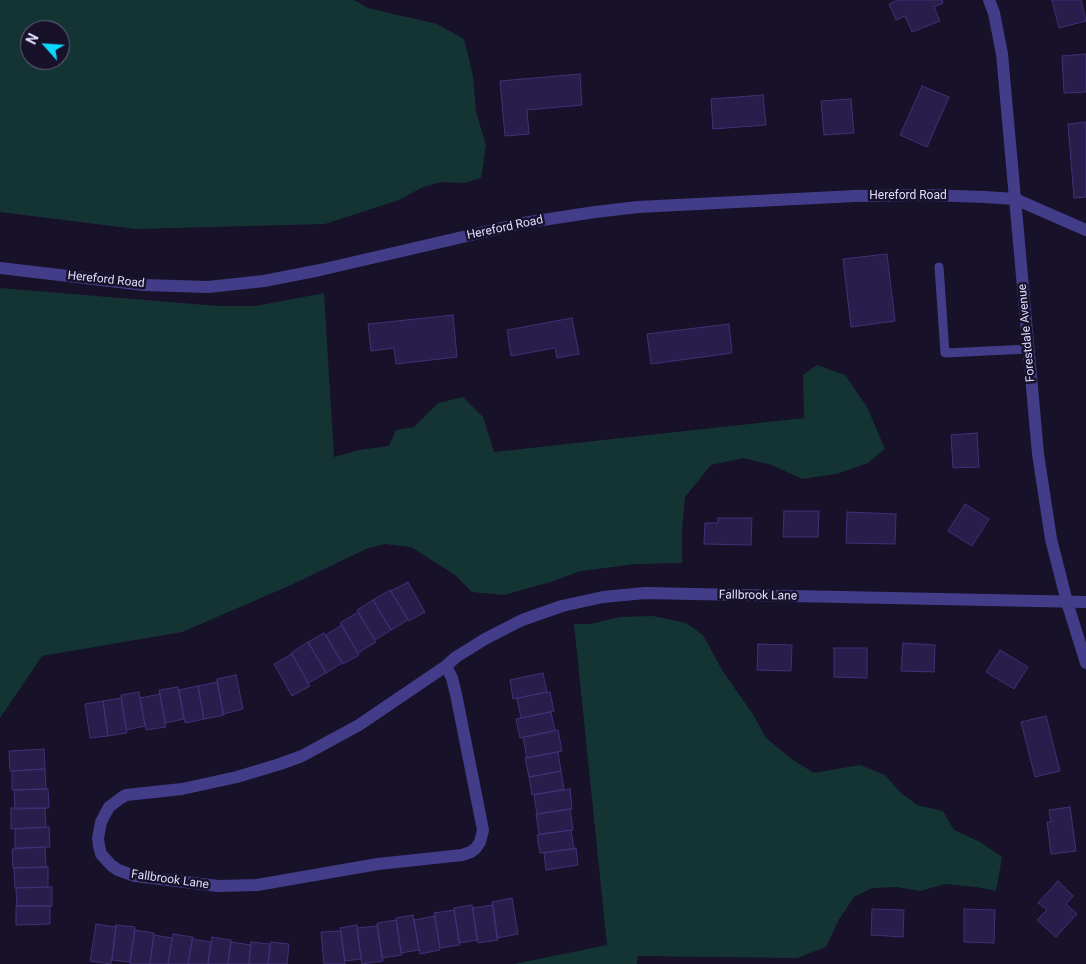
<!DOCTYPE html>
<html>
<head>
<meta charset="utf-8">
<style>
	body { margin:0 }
	#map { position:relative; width:1086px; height:964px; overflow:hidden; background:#17112a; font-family:Roboto,sans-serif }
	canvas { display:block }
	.north { position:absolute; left:20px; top:20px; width:50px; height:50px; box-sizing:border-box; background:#17112a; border:1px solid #67627f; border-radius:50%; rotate:296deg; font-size:14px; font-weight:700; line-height:20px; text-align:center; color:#e0dbff }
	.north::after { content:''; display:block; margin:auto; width:18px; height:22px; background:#09d9fc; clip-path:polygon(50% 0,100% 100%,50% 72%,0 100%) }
</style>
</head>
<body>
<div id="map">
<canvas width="1086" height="964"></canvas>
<div class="north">N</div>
</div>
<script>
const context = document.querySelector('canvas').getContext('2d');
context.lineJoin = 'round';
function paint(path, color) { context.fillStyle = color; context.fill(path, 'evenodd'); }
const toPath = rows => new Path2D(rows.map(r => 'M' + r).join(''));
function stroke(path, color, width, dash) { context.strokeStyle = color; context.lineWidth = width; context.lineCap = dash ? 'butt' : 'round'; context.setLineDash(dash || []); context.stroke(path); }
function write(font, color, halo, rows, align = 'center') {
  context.font = font + ' Roboto,sans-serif'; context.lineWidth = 5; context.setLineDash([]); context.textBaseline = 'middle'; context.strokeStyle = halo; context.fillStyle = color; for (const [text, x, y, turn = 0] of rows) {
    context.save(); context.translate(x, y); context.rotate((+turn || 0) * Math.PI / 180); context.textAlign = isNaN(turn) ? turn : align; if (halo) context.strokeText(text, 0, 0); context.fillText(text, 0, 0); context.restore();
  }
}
const green = toPath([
	[0,0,354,0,368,8,437,24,464,39,473,76,476,112,486,145,481,178,464,183,441,182,423,187,399,200,325,224,136,229,0,212],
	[30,30,60,30,60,60,30,60],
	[0,288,218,306,256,306,324,293,334,457,359,450,389,446,396,430,414,427,438,403,463,397,483,417,494,452,804,418,803,375,817,365,845,375,867,407,885,449,868,463,836,474,802,479,772,465,743,458,711,465,685,497,682,530,682,563,636,564,581,571,550,582,504,595,472,592,455,575,411,547,385,544,366,549,291,585,182,632,42,656,0,718],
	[653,616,686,623,703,635,722,670,754,716,766,738,790,758,814,773,860,765,885,775,900,792,917,805,943,811,954,830,980,842,1002,857,996,891,976,887,945,884,920,891,897,887,872,888,854,897,838,921,826,947,797,958,638,956,637,964,514,964,607,945,574,624,590,624,620,617]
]);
const building = toPath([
	[898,0,942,0,943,3,934,7,940,21,912,32,905,16,896,20,889,4,898,0],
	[1052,0,1081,0,1086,21,1059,28,1052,0],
	[1086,54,1086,92,1064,93,1062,56,1086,54],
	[580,74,582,105,527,110,529,134,505,136,500,81,580,74],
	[922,86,949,97,927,147,900,135,922,86],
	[763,95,766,125,713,129,711,99,763,95],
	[851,99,854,133,824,135,821,101,851,99],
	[1086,122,1086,197,1074,198,1068,124,1086,122],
	[887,254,895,321,851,327,843,259,887,254],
	[453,315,457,357,396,364,394,348,371,351,368,324,453,315],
	[572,318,579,354,557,358,555,348,511,356,507,330,572,318],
	[729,324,732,353,651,364,647,334,729,324],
	[977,433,979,467,953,468,951,435,977,433],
	[965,504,989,519,972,546,948,531,965,504],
	[784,511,819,511,818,537,783,537,784,511],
	[847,512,896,514,895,544,846,543,847,512],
	[718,518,752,518,751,545,704,544,705,523,718,523,718,518],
	[408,582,425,612,409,621,391,591,408,582],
	[390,590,408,620,391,630,373,600,390,590],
	[373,600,391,630,375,640,357,610,373,600],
	[358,612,376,642,358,653,340,623,358,612],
	[342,625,359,655,343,664,326,635,342,625],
	[324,633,342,663,326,673,308,642,324,633],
	[308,642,326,673,308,683,291,653,308,642],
	[903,643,935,645,934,672,901,671,903,643],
	[758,644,792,645,791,671,757,670,758,644],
	[834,648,867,648,867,678,834,677,834,648],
	[1000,650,1028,667,1014,689,986,672,1000,650],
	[292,654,310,686,292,696,274,664,292,654],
	[543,673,547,692,513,699,510,680,543,673],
	[236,675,243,709,223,714,217,679,236,675],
	[217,682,224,715,204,719,198,686,217,682],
	[198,686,204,719,185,723,179,690,198,686],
	[178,687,184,719,165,723,159,690,178,687],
	[139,692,145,726,126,730,121,695,139,692],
	[550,692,554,711,521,718,517,698,550,692],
	[160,694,166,727,146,730,140,698,160,694],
	[121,698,127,733,108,736,103,701,121,698],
	[103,701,108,736,90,738,85,704,103,701],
	[551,712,555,731,520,738,516,719,551,712],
	[1046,716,1060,771,1035,777,1021,722,1046,716],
	[558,730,562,751,527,758,523,737,558,730],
	[44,749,45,769,10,771,9,751,44,749],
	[558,752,561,771,529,777,525,758,558,752],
	[45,769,46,789,12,790,12,771,45,769],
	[561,771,564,789,532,795,529,777,561,771],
	[48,789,49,808,15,809,14,790,48,789],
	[570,789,572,809,537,814,534,795,570,789],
	[1070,807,1076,851,1051,854,1047,822,1051,822,1049,810,1070,807],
	[11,808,45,808,46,827,11,829,11,808],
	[570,809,573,830,539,834,536,814,570,809],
	[49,827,50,847,15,848,15,829,49,827],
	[571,830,574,849,540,853,537,835,571,830],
	[45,847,46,867,13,868,12,849,45,847],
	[576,848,578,865,546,870,544,853,576,848],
	[48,867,48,887,15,888,14,868,48,867],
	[1058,881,1073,896,1066,904,1077,914,1056,937,1037,920,1047,910,1038,903,1058,881],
	[52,887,52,906,17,906,16,888,52,887],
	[512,898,518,934,497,938,492,902,512,898],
	[472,905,477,940,459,943,454,908,472,905],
	[493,905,498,940,478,943,473,908,493,905],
	[16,906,50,906,50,924,16,925,16,906],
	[872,909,904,910,903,937,871,935,872,909],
	[964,909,995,910,994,943,964,942,964,909],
	[454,910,460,945,440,948,434,913,454,910],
	[413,915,419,950,401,953,396,918,413,915],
	[435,916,440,950,420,954,414,920,435,916],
	[396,920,402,955,382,958,377,923,396,920],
	[96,924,116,927,111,964,90,961,96,924],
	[116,925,135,927,130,962,112,960,116,925],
	[357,925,361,959,345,961,340,928,357,925],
	[377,926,383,961,362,964,357,928,377,926],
	[135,930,154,933,150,964,130,964,135,930],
	[341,931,345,964,324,964,321,932,341,931],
	[173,934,193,937,188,964,168,964,173,934],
	[154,935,172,938,168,964,150,964,154,935],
	[212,937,231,940,228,964,208,964,212,937],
	[192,939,211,942,208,964,188,964,192,939],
	[231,942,251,945,249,964,228,964,231,942],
	[251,942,270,944,268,964,249,964,251,942],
	[271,942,289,944,287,964,268,964,271,942]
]);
const service = toPath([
	[939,267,945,353,1029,349]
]);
const minor = toPath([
	[1015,199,1086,230],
	[446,666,452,678,456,694,483,830,480,842,476,848,471,852,462,855,378,864,257,885,218,886,135,876,118,870,111,865,101,854,99,846,98,838,101,822,109,807,121,798,126,795,182,789,237,777,280,764,302,756,359,725,446,666],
	[446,666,456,657,485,639,522,620,562,606,603,597,645,593,1086,602]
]);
const tertiary = toPath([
	[989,0,994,13,1002,54,1038,454,1051,539,1067,602,1086,663],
	[0,268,144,285,208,287,264,281,320,270,523,223,595,212,638,207,855,196,927,195,985,197,1015,199]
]);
const streetNames = [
	["Hereford Road",908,196],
	["Hereford Road",505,228,-12],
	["Hereford Road",106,280,6],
	["Forestdale Avenue",1027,333,-95],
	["Fallbrook Lane",758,596,1],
	["Fallbrook Lane",170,880,8]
];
paint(green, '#143434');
paint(building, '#291d4b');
stroke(building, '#413077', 1);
stroke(service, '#433d89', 9);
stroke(minor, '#433d89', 12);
stroke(tertiary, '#433d89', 12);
write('12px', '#e0dbff', '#17112a', streetNames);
</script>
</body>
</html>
